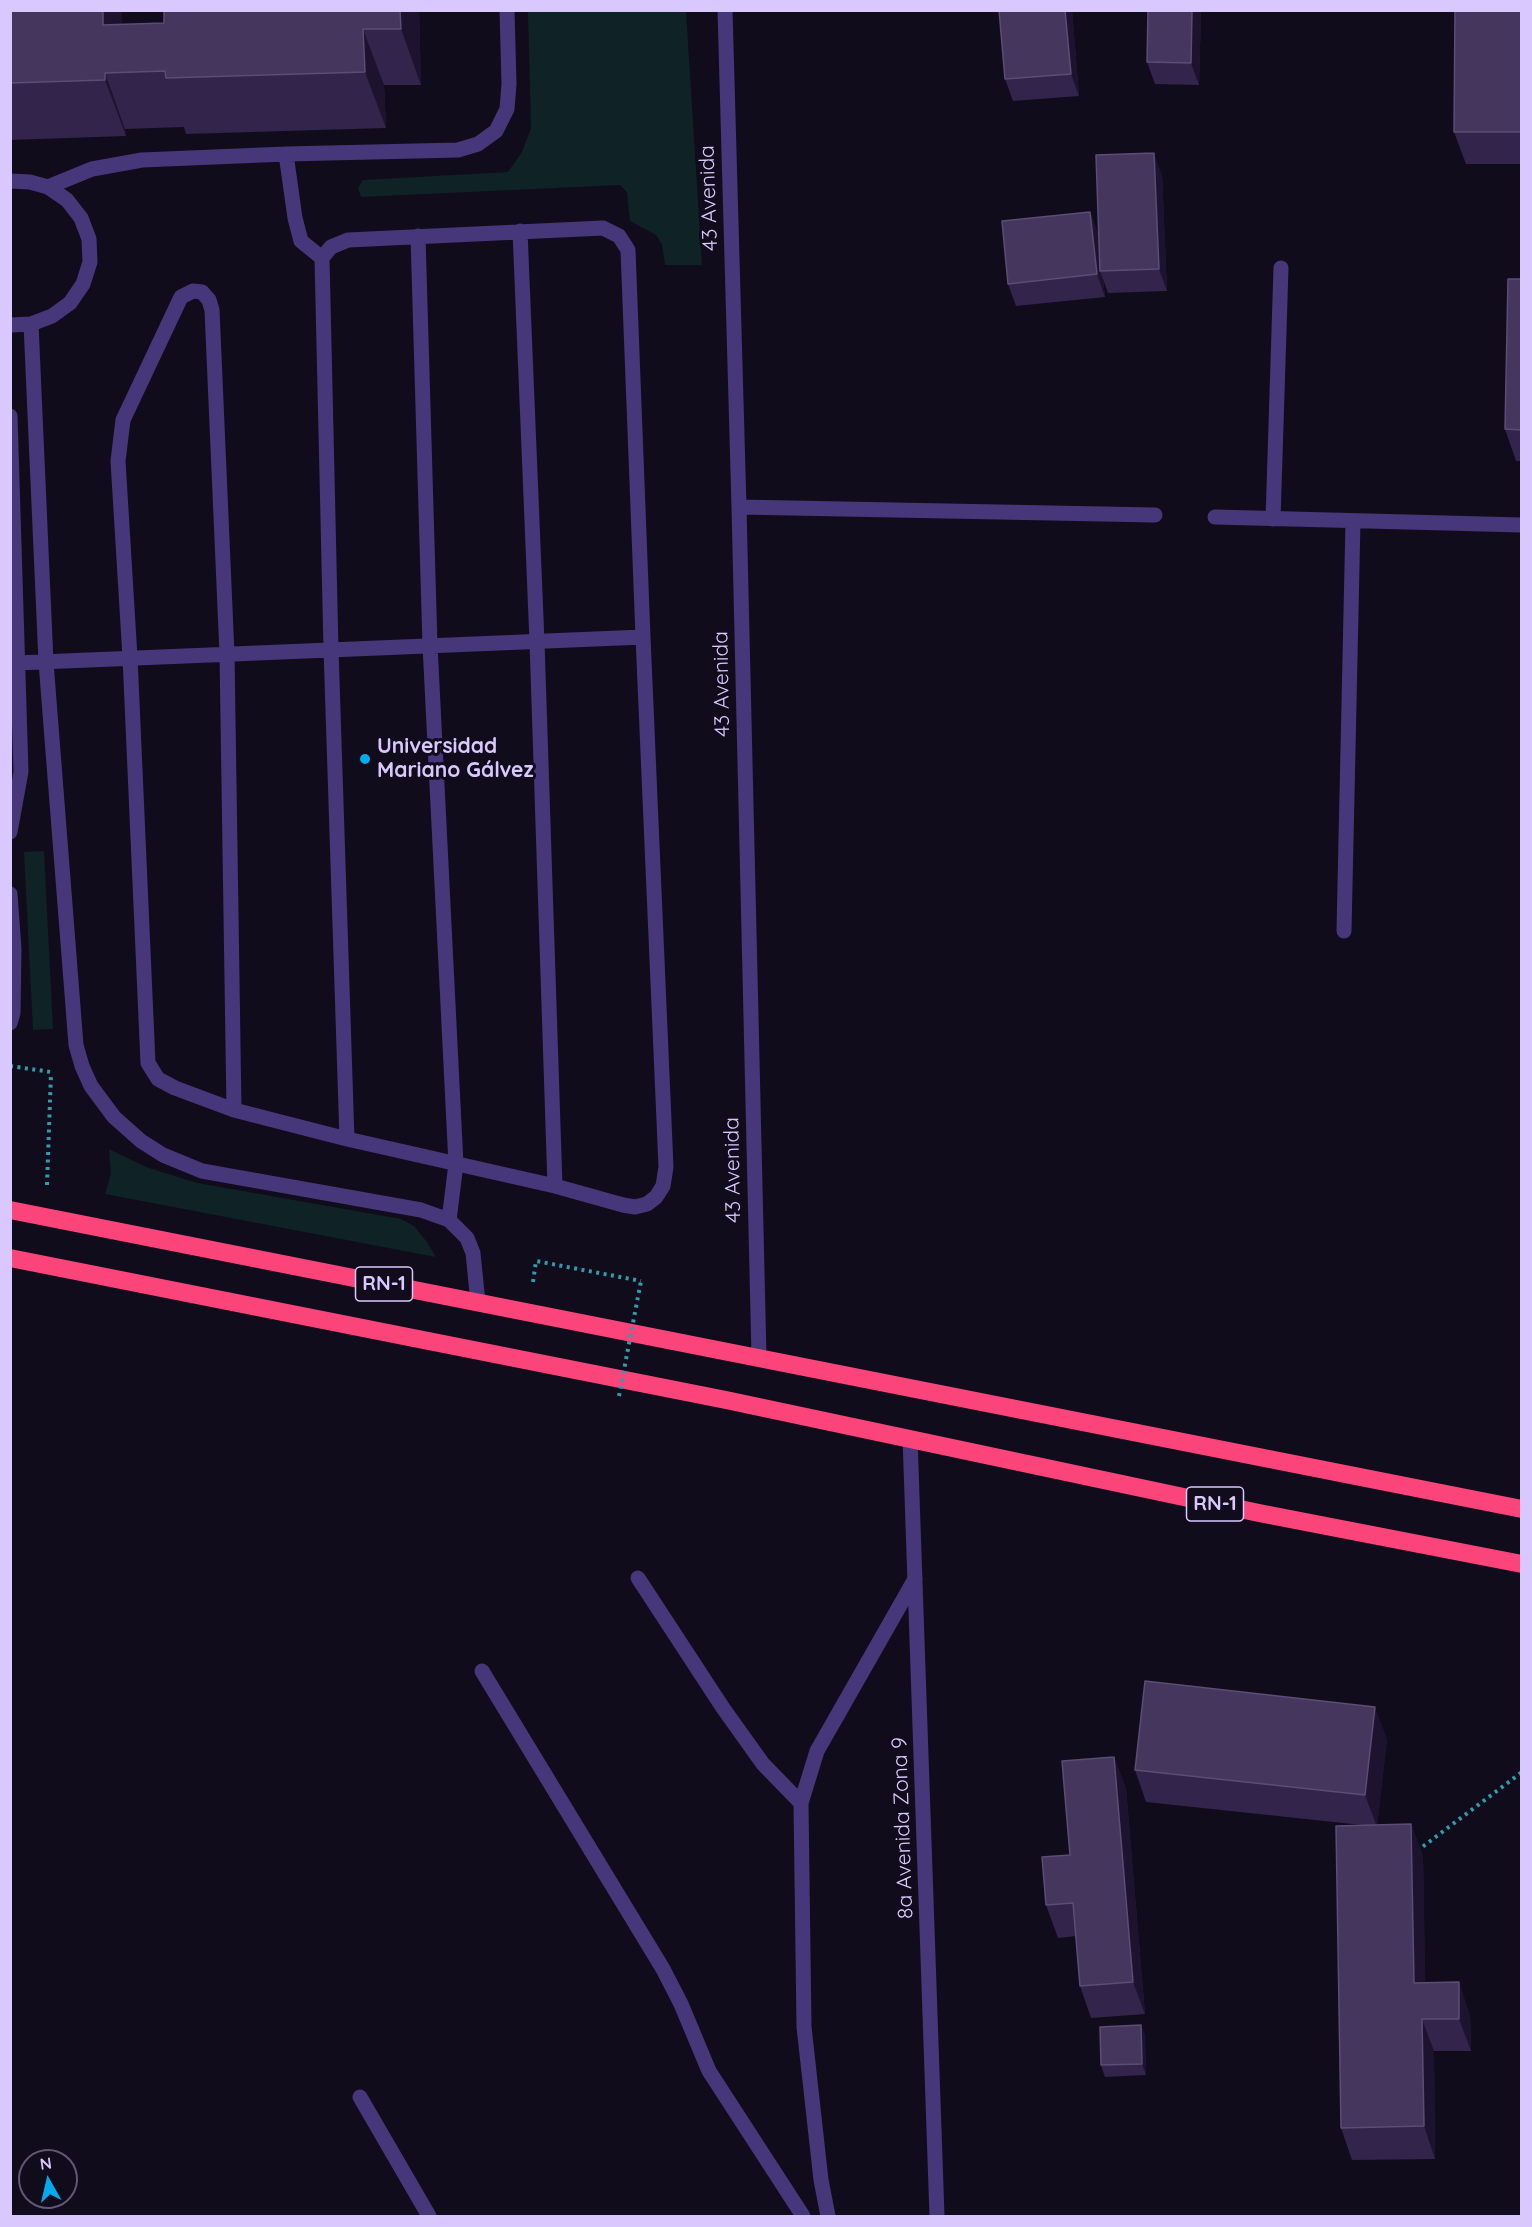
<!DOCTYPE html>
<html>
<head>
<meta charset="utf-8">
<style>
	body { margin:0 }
	#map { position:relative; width:1532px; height:2227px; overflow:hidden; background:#110c1c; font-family:Quicksand,sans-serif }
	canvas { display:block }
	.frame { position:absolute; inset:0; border:12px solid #d8c8fe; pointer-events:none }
	.north { position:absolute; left:18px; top:2149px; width:60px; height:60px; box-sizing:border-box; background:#110c1c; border:2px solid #615776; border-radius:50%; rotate:352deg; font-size:16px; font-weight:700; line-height:24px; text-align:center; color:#d8c8fe }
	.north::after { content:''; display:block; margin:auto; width:21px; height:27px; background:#05aaec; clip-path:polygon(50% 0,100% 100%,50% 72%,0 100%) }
</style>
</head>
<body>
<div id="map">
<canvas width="1532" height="2227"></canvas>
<div class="frame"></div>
<div class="north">N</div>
</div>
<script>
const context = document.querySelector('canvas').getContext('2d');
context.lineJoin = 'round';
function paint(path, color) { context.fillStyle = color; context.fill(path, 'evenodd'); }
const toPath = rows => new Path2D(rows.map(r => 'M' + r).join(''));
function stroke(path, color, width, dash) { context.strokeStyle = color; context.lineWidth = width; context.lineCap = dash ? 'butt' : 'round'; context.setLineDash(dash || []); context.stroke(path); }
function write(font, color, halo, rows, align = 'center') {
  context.font = font + ' Quicksand,sans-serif'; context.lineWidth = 6; context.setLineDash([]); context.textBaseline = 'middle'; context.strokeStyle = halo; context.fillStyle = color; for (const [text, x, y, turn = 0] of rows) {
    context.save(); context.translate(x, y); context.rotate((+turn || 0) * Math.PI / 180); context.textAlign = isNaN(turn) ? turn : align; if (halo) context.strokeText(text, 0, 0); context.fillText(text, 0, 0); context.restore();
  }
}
const green = toPath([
	[528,11,686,11,702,265,665,265,662,244,656,235,630,221,627,192,620,185,361,197,358,188,363,180,508,172,522,152,531,128],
	[44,851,53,1029,33,1030,24,852],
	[109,1149,146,1167,197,1183,401,1219,414,1226,427,1242,436,1257,105,1194,111,1174]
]);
const path = toPath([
	[10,1066,51,1072],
	[47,1185,51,1073],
	[533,1282,536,1261,641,1281],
	[1417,1851,1522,1772]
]);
const lane = toPath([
	[10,181,30,182,48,187,67,200,81,218,89,239,90,262,83,284,70,303,52,316,31,324,10,325],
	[48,187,92,169,142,160,286,154,458,150,478,144,496,131,507,109,509,84,507,10],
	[520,231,537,642,555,1186],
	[418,236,430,645,456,1164,449,1220],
	[322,258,331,649,347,1139],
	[31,324,46,662,76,1045,82,1066,91,1086,114,1117,141,1141,163,1155,202,1171,421,1210,449,1220,467,1238,473,1253,478,1303],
	[10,416,21,772,10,832],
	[16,663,643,637,628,250,619,236,603,228,348,240,331,247,322,258,301,241,295,218,286,154],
	[10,894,14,949,13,1013,10,1023],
	[234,1110,227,654,212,310,209,300,202,292,193,291,181,297,123,420,118,461,130,657,148,1063,158,1079,175,1088,234,1110,347,1139,555,1186,623,1205,635,1207,647,1204,656,1197,663,1186,666,1167,643,637],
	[638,1578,723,1708,763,1764,801,1803],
	[482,1671,663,1969,681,2004,709,2071,803,2216],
	[360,2097,429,2216],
	[828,2216,821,2180,804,2027,801,1803,817,1751,915,1579]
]);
const street = toPath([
	[725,10,739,507,759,1357],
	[739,507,1155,515],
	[1215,517,1522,525],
	[1273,519,1281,268],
	[1344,931,1353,521],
	[910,1438,937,2216]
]);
const highway = toPath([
	[10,1210,1522,1509],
	[10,1258,726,1400,1259,1513,1522,1564]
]);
const pathBridge = toPath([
	[619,1396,641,1281]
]);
const wall = toPath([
	[10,10,122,24,164,23,164,10,419,10,421,85,384,85,386,128,186,134,184,127,125,129,126,136,10,140],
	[1072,10,1079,96,1013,101,1005,79],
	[1201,10,1199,85,1155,84,1147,62],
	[1521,10,1521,164,1466,164,1454,132],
	[1162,175,1167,291,1108,293,1103,279,1105,297,1016,306,1008,284,1090,212,1098,234,1099,247],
	[1521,279,1521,461,1516,461,1505,429],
	[1387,1739,1377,1825,1411,1824,1423,1857,1425,1983,1470,2015,1471,2051,1434,2051,1435,2159,1352,2160,1341,2128,1362,1825,1146,1802,1135,1770],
	[1114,1757,1126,1789,1145,2014,1091,2018,1080,1986,1076,1936,1058,1938,1046,1905],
	[1141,2025,1145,2036,1146,2075,1105,2077,1101,2065]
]);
const shadedWall = toPath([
	[103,10,122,10,123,72,103,25],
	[400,10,419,10,421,85,401,29],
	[1065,10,1072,10,1079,96,1071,74],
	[1192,10,1201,10,1199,85,1191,63],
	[363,29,384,85,386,128,365,72],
	[105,73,125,129,126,136,105,80],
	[1154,153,1162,175,1167,291,1159,269],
	[1090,212,1098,234,1102,271,1100,271,1103,279,1105,297,1097,274],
	[1375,1707,1387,1739,1377,1827,1365,1795],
	[1114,1757,1126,1789,1145,2014,1133,1982],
	[1411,1824,1423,1857,1426,2015,1414,1983],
	[1459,1982,1470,2015,1471,2051,1459,2019],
	[1422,2019,1434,2051,1435,2159,1424,2126],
	[1141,2025,1145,2036,1146,2075,1142,2064]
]);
const building = toPath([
	[10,10,103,10,103,25,164,23,164,10,400,10,401,29,363,29,365,72,166,78,165,71,105,73,105,80,10,83,10,10],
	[999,10,1065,10,1071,74,1005,79,999,10],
	[1148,10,1192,10,1191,63,1147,62,1148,10],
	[1455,10,1521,10,1521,132,1454,132,1455,10],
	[1154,153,1159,269,1100,271,1096,155,1154,153],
	[1090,212,1097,274,1008,284,1002,221,1090,212],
	[1508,279,1521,279,1521,430,1505,429,1508,279],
	[1145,1681,1375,1707,1365,1795,1135,1770,1145,1681],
	[1114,1757,1133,1982,1080,1986,1073,1903,1046,1905,1042,1857,1070,1855,1062,1761,1114,1757],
	[1411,1824,1414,1983,1459,1982,1459,2019,1422,2019,1424,2126,1341,2128,1336,1826,1411,1824],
	[1141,2025,1142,2064,1101,2065,1100,2027,1141,2025]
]);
const markers = [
	[365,759,6,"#05aaec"]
];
const shields = [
	[384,1284,57],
	[1215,1504,57]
];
const shieldNames = [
	["RN-1",384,1284],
	["RN-1",1215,1504]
];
const streetNames = [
	["43 Avenida",709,198,-92],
	["43 Avenida",722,684,-91],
	["43 Avenida",733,1170,-91],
	["8a Avenida Zona 9",903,1828,-92]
];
const poiNames = [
	["Universidad",377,747],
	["Mariano Gálvez",377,771]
];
paint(green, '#0f2226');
stroke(path, '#2f9bab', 4, [3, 4.5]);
stroke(lane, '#46377a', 15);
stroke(street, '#46377a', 15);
stroke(highway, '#fb457a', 18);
stroke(pathBridge, '#2f9bab', 4, [3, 4.5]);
paint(wall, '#32244a');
paint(shadedWall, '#1e132f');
paint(building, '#44365d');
stroke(building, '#5b4d76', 1.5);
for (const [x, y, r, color] of markers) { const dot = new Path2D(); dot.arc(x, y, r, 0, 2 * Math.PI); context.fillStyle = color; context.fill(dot); stroke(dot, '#110c1c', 2); }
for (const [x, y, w] of shields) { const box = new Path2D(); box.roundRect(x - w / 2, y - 17, w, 34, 4.5); context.fillStyle = '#110c1c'; context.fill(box); stroke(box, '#d8c8fe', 1.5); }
write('bold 20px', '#d8c8fe', null, shieldNames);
write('21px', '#d8c8fe', '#110c1c', streetNames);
write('bold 21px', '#d8c8fe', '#110c1c', poiNames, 'left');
</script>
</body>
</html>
